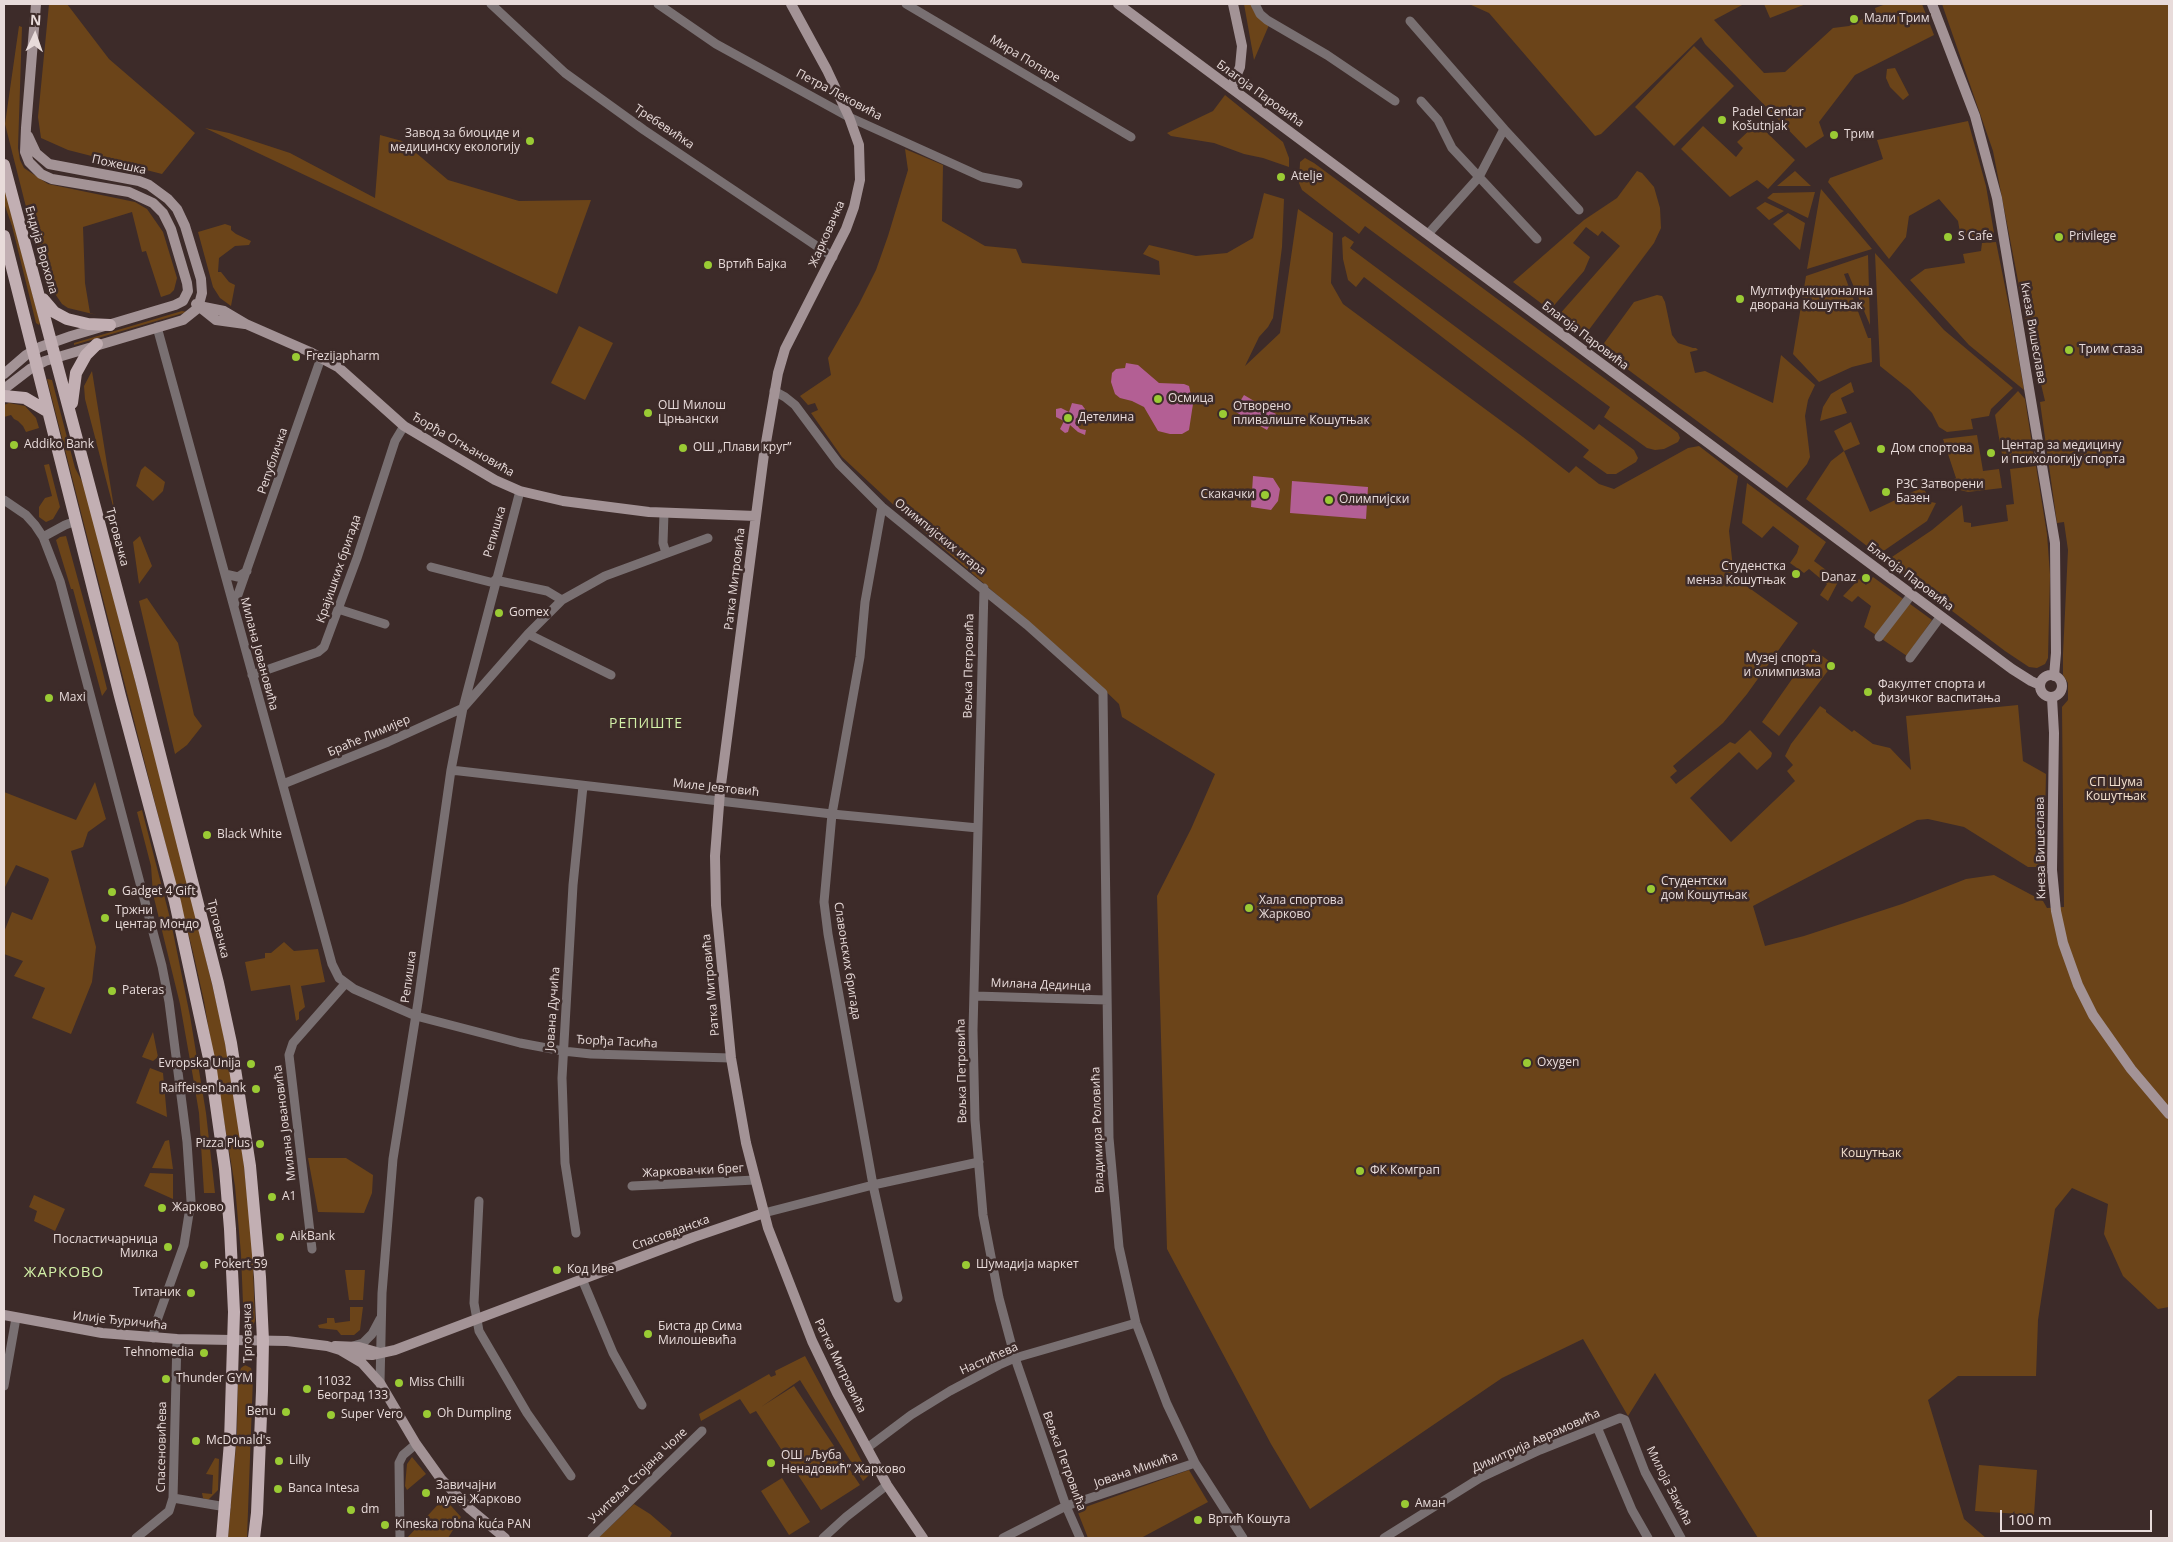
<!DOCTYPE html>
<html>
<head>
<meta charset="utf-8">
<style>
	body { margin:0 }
	#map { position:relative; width:2173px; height:1542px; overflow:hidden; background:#3d2b29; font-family:"Open Sans",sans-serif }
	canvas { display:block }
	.frame { position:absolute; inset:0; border:5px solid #e8dbda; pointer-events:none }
	.north { position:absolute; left:10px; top:10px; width:50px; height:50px; -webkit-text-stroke:4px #3d2b29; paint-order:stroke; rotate:3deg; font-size:14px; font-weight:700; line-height:20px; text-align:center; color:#e8dbda }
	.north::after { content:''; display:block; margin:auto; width:18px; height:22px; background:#e8dbda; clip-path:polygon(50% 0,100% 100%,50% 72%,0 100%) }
	.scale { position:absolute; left:2000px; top:1510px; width:152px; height:22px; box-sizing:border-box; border:2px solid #e8dbda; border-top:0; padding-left:6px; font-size:15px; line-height:18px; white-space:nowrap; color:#e8dbda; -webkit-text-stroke:4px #3d2b29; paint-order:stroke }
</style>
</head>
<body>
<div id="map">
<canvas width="2173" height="1542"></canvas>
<div class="frame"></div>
<div class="north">N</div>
<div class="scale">100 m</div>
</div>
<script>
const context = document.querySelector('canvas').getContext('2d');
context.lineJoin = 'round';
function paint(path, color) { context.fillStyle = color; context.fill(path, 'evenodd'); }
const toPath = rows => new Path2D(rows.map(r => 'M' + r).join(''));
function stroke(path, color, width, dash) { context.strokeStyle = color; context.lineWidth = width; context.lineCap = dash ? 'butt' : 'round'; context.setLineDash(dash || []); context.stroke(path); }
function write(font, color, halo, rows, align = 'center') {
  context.font = font + ' "Open Sans",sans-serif'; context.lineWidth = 5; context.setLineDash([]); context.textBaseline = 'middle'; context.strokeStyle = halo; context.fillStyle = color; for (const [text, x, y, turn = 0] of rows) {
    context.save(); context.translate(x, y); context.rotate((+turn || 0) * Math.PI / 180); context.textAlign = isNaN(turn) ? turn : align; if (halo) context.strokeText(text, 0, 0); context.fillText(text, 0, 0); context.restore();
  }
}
const green = toPath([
	[49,4,67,4,109,59,195,133,162,174,68,150,41,138,38,117],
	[1244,4,1252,4,1269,25,1254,60],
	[1469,4,1744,4,1714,20,1764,73,1785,72,1833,28,1849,26,1876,12,1875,8,1886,4,1922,4,1934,35,1855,75,1819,122,1824,136,1806,148,1705,44,1701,37,1601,134,1595,136,1489,13],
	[1764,4,1806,4,1770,18],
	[1942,4,2169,4,2169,1307,2158,1309,2123,1276,2104,1234,2108,1204,2072,1188,2055,1209,2038,1320,2036,1376,1958,1376,1928,1400,1964,1519,1986,1538,1758,1538,1655,1373,1628,1416,1583,1339,1502,1378,1310,1509,1271,1444,1167,1249,1157,896,1191,829,1215,774,1122,717,1119,704,1077,664,899,510,842,457,811,413,818,410,815,403,808,405,800,396,831,375,828,358,859,304,876,270,888,236,908,170,905,149,943,165,942,221,985,246,1016,249,1022,263,1160,275,1159,261,1143,254,1149,245,1196,256,1227,253,1253,238,1264,193,1284,199,1282,247,1273,318,1268,327,1259,337,1245,366,1280,333,1298,209,1333,233,1331,283,1343,304,1523,437,1569,473,1576,466,1599,484,1614,489,1688,448,1699,446,1738,476,1729,531,1734,577,1798,623,1747,694,1723,723,1673,766,1677,771,1670,777,1676,784,1730,742,1735,744,1750,730,1772,753,1771,757,1757,770,1739,752,1690,798,1731,842,1795,781,1787,771,1793,765,1785,756,1791,744,1820,706,1826,710,1826,712,1852,732,1854,730,1873,744,1890,748,1911,770,1906,716,2018,705,2023,761,2046,774,2044,864,2037,867,2028,867,1964,827,1928,819,1917,820,1753,906,1765,946,1804,936,1902,904,1966,879,1994,875,2043,901,2047,908,2064,907,2062,707,2068,700,2068,683,2063,675,2063,654,2068,550,2064,522,2057,523,2040,402,2045,401,2025,317,1993,151],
	[19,26,22,27,18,148,20,160,24,168,48,184,135,202,147,209,163,232,177,278,174,290,170,294,161,297,146,251,142,252,132,212,83,227,85,283,90,313,97,315,68,308,62,304,49,285,25,203,5,124],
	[1694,46,1734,86,1674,146,1635,107],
	[1895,68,1909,95,1903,100,1890,87,1886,78,1887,69],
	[1225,95,1283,142,1289,158,1289,167,1263,158,1244,154,1214,143,1171,136,1167,133,1213,111],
	[1968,121,1986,186,1994,233,1961,238,1958,221,1939,199,1909,216,1906,237,1889,259,1828,182,1830,178,1883,159,1877,140],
	[1757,123,1795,160,1768,189,1757,180,1730,197,1681,149,1703,126,1736,157,1743,148,1737,142],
	[205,128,229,133,290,153,375,198,380,135,402,141,448,180,519,201,591,200,557,294],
	[1305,158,1314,163,1678,433,1680,438,1678,442,1664,449,1655,450,1647,448,1604,417,1610,407,1365,226,1359,234,1302,190,1299,183,1300,162],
	[1637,171,1642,173,1654,187,1660,208,1661,228,1654,243,1585,335,1558,316,1620,246,1602,231,1598,236,1586,227,1573,243,1590,257,1584,271,1550,310,1513,282,1584,220,1617,198],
	[1795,171,1811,186,1777,186],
	[4,185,40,323,39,325,36,323,12,226,4,203],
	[1821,189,1872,249,1807,269],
	[1815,192,1808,218,1767,198,1773,193],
	[1765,202,1784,211,1769,220,1756,208],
	[1788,213,1805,223,1800,250,1773,224],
	[225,224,231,226,231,230,236,234,251,241,249,245,235,246,219,258,218,272,221,272,229,282,235,285,231,306,220,298,213,287,198,232],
	[1345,236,1354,242,1350,248,1594,430,1599,424,1634,450,1638,458,1636,462,1616,474,1607,474,1583,457,1589,450,1364,277,1356,287,1348,280,1343,259,1342,238],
	[1996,242,2012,321,2024,390,1969,345,1910,280,1925,269,1965,263,1963,254,1981,251,1982,243],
	[1875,253,1944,330,2013,388,1991,409,1989,416,1971,419,1973,429,1947,432,1939,427,1932,413,1910,390,1880,366],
	[1868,255,1870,325,1848,273,1844,274,1868,338,1871,338,1872,362,1852,367,1819,382,1793,354,1806,276],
	[1657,295,1662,296,1665,302,1672,335,1678,343,1693,348,1696,348,1698,350,1690,352,1695,373,1705,371,1773,403,1781,355,1815,385,1808,400,1805,416,1810,457,1807,464,1787,488,1603,351,1602,346,1634,302],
	[182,311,187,312,74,345,74,343],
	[579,326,613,343,585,400,551,383],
	[92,371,115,514,85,399,84,386],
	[47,379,52,380,75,468,84,485,184,868,222,1026,240,1129,252,1241,255,1321,250,1332,246,1332,244,1328,241,1254,235,1186,204,1001,193,952],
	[1851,382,1854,392,1841,398,1847,413,1820,421,1823,407,1831,394],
	[2018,391,2025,399,2034,457,2003,460,1995,415],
	[9,403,25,406,36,418,39,428,26,432,23,426,18,421,14,419,11,415,4,417,4,405],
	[1851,422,1860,444,1844,451,1870,512,1923,487,1931,502,1936,503,1927,521,1885,550,1876,553,1806,499,1831,461,1844,451,1834,431],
	[1977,435,1983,471,1999,469,2002,488,1968,492,1956,489,1950,481,1956,478,1943,439],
	[49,464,60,507,53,519,46,522,39,517,39,507,45,498,52,496,44,465],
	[145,466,165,482,163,491,153,501,136,486,141,470],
	[2036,466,2047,534,2050,575,2048,658,2045,664,2037,668,2029,667,2005,651,1886,561,1932,530,1962,505,1964,522,1971,523,1971,527,2008,521,2006,505,2014,504,2010,469],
	[1747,483,1826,542,1814,561,1834,576,1838,582,1828,601,1820,595,1827,584,1809,569,1804,573,1790,563,1797,553,1799,546,1773,526,1762,538,1742,523],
	[66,536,98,653,107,689,102,696,73,589,71,589,56,540,60,537],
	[140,536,152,566,139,584,133,542],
	[1873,577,1932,620,1907,656,1864,627,1871,606,1858,596,1852,602,1843,596,1859,579,1866,585],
	[147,598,178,643,194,715,202,726,187,745,175,754,139,601],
	[1813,649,1833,664,1779,736,1762,722],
	[95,782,106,819,88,832,83,847,71,851,96,947,92,982,71,1034,32,1018,45,988,14,976,23,961,4,954,4,932,12,912,32,920,49,880,48,878,16,865,4,889,4,792,76,820],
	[142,810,171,922,190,1016,206,1113,215,1193,204,1193,199,1113,193,1077,180,1004,153,894,151,866,137,812],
	[284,942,294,951,318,949,325,982,301,986,305,1007,299,1012,299,1019,296,1021,290,985,251,991,245,962,265,958,265,953,271,953],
	[153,1032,158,1057,153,1061,142,1057],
	[150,1068,163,1073,167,1117,136,1103],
	[169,1140,173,1169,152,1168,165,1141],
	[308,1158,346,1158,373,1175,372,1193,364,1213,318,1212],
	[150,1173,173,1174,173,1199,144,1186],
	[34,1195,65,1209,55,1231,34,1221,37,1211,29,1207],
	[345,1270,365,1270,363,1300,349,1300],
	[350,1307,363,1307,360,1330,354,1335,341,1335,337,1330,319,1328,318,1325,327,1323,327,1318,334,1318,335,1323,350,1321],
	[805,1356,869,1475,863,1481,800,1380,761,1407,794,1386,860,1485,821,1510,756,1411,750,1414,740,1399,701,1421,699,1414,769,1374,771,1377,776,1375,775,1371],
	[245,1365,251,1368,253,1377,247,1538,228,1538,237,1434,238,1377,241,1368],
	[412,1457,426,1474,407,1490,405,1486,407,1464],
	[215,1458,219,1459,218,1490,208,1500,203,1498,202,1493,212,1494,213,1475,206,1474],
	[1979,1465,2037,1470,2034,1515,1975,1511],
	[1189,1470,1208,1502,1141,1538,1088,1538,1077,1510],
	[782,1478,810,1522,789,1535,761,1491],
	[444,1498,461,1517,448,1538,407,1538],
	[634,1504,650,1514,672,1533,670,1537,598,1538]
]);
const water = toPath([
	[1126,363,1138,365,1159,383,1184,384,1189,386,1193,404,1189,430,1182,434,1170,434,1158,431,1144,407,1132,401,1120,398,1115,394,1111,382,1112,373,1116,369,1125,368],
	[1244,395,1276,414,1267,430,1234,411],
	[1072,403,1082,405,1085,409,1085,415,1077,420,1075,423,1080,429,1086,430,1085,435,1078,432,1070,425,1068,432,1065,433,1060,429,1064,421,1056,417,1056,409,1061,408,1069,412],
	[1253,476,1273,478,1280,489,1278,501,1271,510,1251,507],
	[1292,481,1368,487,1366,519,1290,513]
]);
const street = toPath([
	[491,4,565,73,644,130,833,257],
	[658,4,716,44,849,117,982,177,1018,184],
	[906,4,1131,137],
	[1255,4,1260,14,1267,20,1327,55,1395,101],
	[1410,21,1504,129,1579,210],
	[1421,101,1438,120,1452,148,1537,239],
	[1428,234,1479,177,1504,129],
	[157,327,310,884,332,964,339,978,354,989,416,1016,520,1043,563,1051,591,1054,731,1058],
	[774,391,785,397,795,405,839,464,882,507,1027,625,1103,693,1109,1138,1119,1247,1136,1323,1167,1404,1195,1463,1243,1538],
	[4,500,26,515,35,525,43,537,60,581,162,966,169,1002,187,1142,191,1201,184,1245,155,1326,153,1338],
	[882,507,865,602,860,657,832,814,824,902,828,934,873,1185,898,1298],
	[664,513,663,543,666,553],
	[43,537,65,525,76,521],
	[431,567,494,583],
	[225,574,238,577,247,571],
	[495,580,547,591,562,600],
	[984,588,973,1030,975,1120,983,1215,999,1298,1015,1358,1066,1506,1080,1538],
	[234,606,321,358],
	[338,609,385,624],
	[528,634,611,675],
	[1879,637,1912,594],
	[1910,658,1941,616],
	[252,675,318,652,324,647,357,558,395,441,404,426],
	[451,770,832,814,978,828],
	[283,784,388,742,463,708,528,634,562,600,605,576,708,538],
	[975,996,1107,1000],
	[632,1186,755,1180],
	[479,1201,474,1303,479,1331,527,1413,571,1476],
	[764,1213,873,1185,979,1162],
	[576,1233,565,1163,562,1078,573,885,583,786],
	[312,1249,289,1055,293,1043,345,984],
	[582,1279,613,1353,642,1405],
	[353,1346,363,1343,372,1334,380,1319],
	[380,1383,382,1293,393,1159,418,1002,451,770,463,708,520,491],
	[4,1386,16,1318],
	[1597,1427,1632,1510,1648,1538],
	[867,1448,911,1415,950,1391,999,1365,1015,1358,1136,1323],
	[173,1498,226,1507],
	[136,1538,169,1511,173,1498,177,1339],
	[400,1538,399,1463,403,1455,416,1444],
	[592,1538,702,1431],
	[823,1538,846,1517,887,1485],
	[1003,1538,1066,1506,1195,1463],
	[1384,1538,1480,1478,1540,1450,1620,1418,1625,1420,1645,1472,1681,1538]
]);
const secondary = toPath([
	[791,4,827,70,849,117,859,145,860,180,854,207,846,229,785,349,778,373,764,454,720,792,715,856,716,905,731,1058,746,1143,768,1228,812,1341,837,1393,887,1485,923,1538],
	[1118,4,2012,669,2031,681,2040,685],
	[1932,4,1975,116,1997,198,2055,543,2056,653,2054,676],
	[1231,88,1240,67,1242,46,1233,4],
	[196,304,216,320,245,324],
	[199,306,224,311,246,324,310,352,338,367,404,426,495,480,520,491,563,501,649,512,756,516],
	[4,374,26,355,40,347,71,336,175,305,183,301,188,291,187,283,171,229,163,213,153,203,129,192,52,179,41,174,29,162,25,152,26,128,36,4],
	[4,389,30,369,45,361,183,320,198,308,202,293,201,279,185,226,177,209,168,199,149,185,139,181,49,164,36,153,28,136],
	'2040 686a11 11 0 1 1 22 0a11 11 0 1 1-22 0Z',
	[2052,698,2054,733,2052,870,2056,911,2063,943,2078,985,2093,1015,2131,1069,2169,1114],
	[4,1315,102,1333,177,1339,287,1341,327,1346,340,1350,362,1363,380,1383,416,1444,441,1479,470,1509,505,1538],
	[335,1346,359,1347,380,1353],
	[350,1354,372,1355,395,1350,694,1237,764,1213]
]);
const primary = toPath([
	[4,165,141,680,218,983,231,1043,250,1166,260,1277,263,1341,262,1391,257,1513,254,1538],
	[4,236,120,696,175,902,210,1063,225,1169,230,1229,234,1312,230,1442,222,1538],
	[43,299,54,312,67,319,88,324,110,325],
	[4,396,25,398,47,411],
	[72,403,76,373,86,355,97,344]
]);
const markers = [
	[1854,19,5,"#9acb34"],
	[1722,120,5,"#9acb34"],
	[1834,135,5,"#9acb34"],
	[530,141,5,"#9acb34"],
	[1281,177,5,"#9acb34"],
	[1948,237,5,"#9acb34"],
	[2059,237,5,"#9acb34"],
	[708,265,5,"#9acb34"],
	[1740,299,5,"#9acb34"],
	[2069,350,5,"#9acb34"],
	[296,357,5,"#9acb34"],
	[1158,399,5,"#9acb34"],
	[648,413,5,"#9acb34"],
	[1223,414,5,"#9acb34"],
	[1068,418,5,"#9acb34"],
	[14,445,5,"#9acb34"],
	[683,448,5,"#9acb34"],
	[1881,449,5,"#9acb34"],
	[1991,453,5,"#9acb34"],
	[1886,492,5,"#9acb34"],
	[1265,495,5,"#9acb34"],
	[1329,500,5,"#9acb34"],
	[1796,574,5,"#9acb34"],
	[1866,578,5,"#9acb34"],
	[499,613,5,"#9acb34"],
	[1831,666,5,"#9acb34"],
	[1868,692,5,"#9acb34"],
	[49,698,5,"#9acb34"],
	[207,835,5,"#9acb34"],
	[1651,889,5,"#9acb34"],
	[112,892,5,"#9acb34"],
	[1249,908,5,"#9acb34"],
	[105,918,5,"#9acb34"],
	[112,991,5,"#9acb34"],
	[1527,1063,5,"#9acb34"],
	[251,1064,5,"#9acb34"],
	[256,1089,5,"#9acb34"],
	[260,1144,5,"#9acb34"],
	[1360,1171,5,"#9acb34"],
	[272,1197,5,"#9acb34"],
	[162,1208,5,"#9acb34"],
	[280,1237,5,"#9acb34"],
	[168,1247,5,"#9acb34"],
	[204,1265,5,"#9acb34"],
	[966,1265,5,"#9acb34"],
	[557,1270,5,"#9acb34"],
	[191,1293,5,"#9acb34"],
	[648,1334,5,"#9acb34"],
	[204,1353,5,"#9acb34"],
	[166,1379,5,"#9acb34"],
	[399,1383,5,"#9acb34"],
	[307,1389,5,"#9acb34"],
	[286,1412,5,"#9acb34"],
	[427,1414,5,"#9acb34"],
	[331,1415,5,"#9acb34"],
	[196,1441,5,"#9acb34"],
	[279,1461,5,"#9acb34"],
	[771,1463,5,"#9acb34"],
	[278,1489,5,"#9acb34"],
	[426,1493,5,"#9acb34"],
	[1405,1504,5,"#9acb34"],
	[351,1510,5,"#9acb34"],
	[1198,1520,5,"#9acb34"],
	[385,1525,5,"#9acb34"]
];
const poiNames = [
	["Мали Трим",1864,19],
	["Padel Centar",1732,113],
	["Košutnjak",1732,127],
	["Завод за биоциде и",520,134,"right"],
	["медицинску екологију",520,148,"right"],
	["Трим",1844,135],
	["Atelje",1291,177],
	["S Cafe",1958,237],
	["Privilege",2069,237],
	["Вртић Бајка",718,265],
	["Мултифункционална",1750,292],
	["дворана Кошутњак",1750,306],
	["Трим стаза",2079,350],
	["Frezijapharm",306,357],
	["Осмица",1168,399],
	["ОШ Милош",658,406],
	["Црњански",658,420],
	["Отворено",1233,407],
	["пливалиште Кошутњак",1233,421],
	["Детелина",1078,418],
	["Addiko Bank",24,445],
	["Центар за медицину",2001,446],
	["и психологију спорта",2001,460],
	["ОШ „Плави круг”",693,448],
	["Дом спортова",1891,449],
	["РЗС Затворени",1896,485],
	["Базен",1896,499],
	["Скакачки",1255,495,"right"],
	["Олимпијски",1339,500],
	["Студенстка",1786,567,"right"],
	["менза Кошутњак",1786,581,"right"],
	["Danaz",1856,578,"right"],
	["Gomex",509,613],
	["Музеј спорта",1821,659,"right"],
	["и олимпизма",1821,673,"right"],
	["Факултет спорта и",1878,685],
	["физичког васпитања",1878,699],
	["Maxi",59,698],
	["Black White",217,835],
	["Студентски",1661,882],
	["дом Кошутњак",1661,896],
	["Gadget 4 Gift",122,892],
	["Хала спортова",1259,901],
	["Жарково",1259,915],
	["Тржни",115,911],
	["центар Мондо",115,925],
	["Pateras",122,991],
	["Oxygen",1537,1063],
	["Evropska Unija",241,1064,"right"],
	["Raiffeisen bank",246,1089,"right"],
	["Pizza Plus",250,1144,"right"],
	["ФК Комграп",1370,1171],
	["A1",282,1197],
	["Жарково",172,1208],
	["AikBank",290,1237],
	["Посластичарница",158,1240,"right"],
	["Милка",158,1254,"right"],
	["Pokert 59",214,1265],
	["Шумадија маркет",976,1265],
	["Код Иве",567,1270],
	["Титаник",181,1293,"right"],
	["Биста др Сима",658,1327],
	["Милошевића",658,1341],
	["Tehnomedia",194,1353,"right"],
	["Thunder GYM",176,1379],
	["11032",317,1382],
	["Београд 133",317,1396],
	["Miss Chilli",409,1383],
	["Benu",276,1412,"right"],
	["Oh Dumpling",437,1414],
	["Super Vero",341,1415],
	["McDonald's",206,1441],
	["ОШ „Љуба",781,1456],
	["Ненадовић” Жарково",781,1470],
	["Lilly",289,1461],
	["Завичајни",436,1486],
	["музеј Жарково",436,1500],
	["Banca Intesa",288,1489],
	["Аман",1415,1504],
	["dm",361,1510],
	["Вртић Кошута",1208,1520],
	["Kineska robna kuća PAN",395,1525]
];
const streetNames = [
	["Мира Попаре",1025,59,31],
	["Благоја Паровића",1260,94,36],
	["Петра Лековића",839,95,28],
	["Требевићка",664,127,34],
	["Пожешка",119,165,12],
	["Жарковачка",827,234,-66],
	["Ендија Ворхола",41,250,74],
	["Кнеза Вишеслава",2033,333,80],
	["Благоја Паровића",1585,336,37],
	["Ђорђа Огњановића",463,445,30],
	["Републичка",273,461,-71],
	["Репишка",495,532,-74],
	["Трговачка",117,537,75],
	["Олимпијских игара",940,537,39],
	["Крајишких бригада",339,569,-71],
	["Благоја Паровића",1910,577,37],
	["Ратка Митровића",735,579,-83],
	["Милана Јовановића",259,654,75],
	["Вељка Петровића",969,666,-89],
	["Браће Лимијер",369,736,-23],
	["Миле Јевтовић",716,788,6],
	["Кнеза Вишеслава",2041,848,-91],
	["Трговачка",218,929,76],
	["Славонских бригада",847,961,81],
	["Репишка",409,977,-82],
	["Ратка Митровића",711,985,-95],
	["Милана Дединца",1041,985,2],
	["Јована Дучића",553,1009,-86],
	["Ђорђа Тасића",617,1042,3],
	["Вељка Петровића",962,1071,-91],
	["Милана Јовановића",285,1123,-97],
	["Владимира Роловића",1098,1130,-92],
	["Жарковачки брег",693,1171,-3],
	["Спасовданска",671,1233,-20],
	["Илије Ђуричића",120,1321,6],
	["Трговачка",248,1333,-91],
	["Настићева",989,1359,-24],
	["Ратка Митровића",840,1366,64],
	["Димитрија Аврамовића",1536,1441,-24],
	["Спасеновићева",162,1447,-89],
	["Вељка Петровића",1064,1461,70],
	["Јована Микића",1136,1470,-19],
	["Учитеља Стојана Чоле",638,1476,-44],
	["Милоја Закића",1669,1486,63]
];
const parkNames = [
	["СП Шума",2116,783],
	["Кошутњак",2116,797],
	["Кошутњак",1871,1154]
];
const neighbourhoodNames = [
	["РЕПИШТЕ",646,724]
];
const quarterNames = [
	["ЖАРКОВО",64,1273]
];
paint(green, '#6b4419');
paint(water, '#b35f94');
stroke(street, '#797072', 9);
stroke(secondary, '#a39396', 10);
stroke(primary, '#c2afb3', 12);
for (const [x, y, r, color] of markers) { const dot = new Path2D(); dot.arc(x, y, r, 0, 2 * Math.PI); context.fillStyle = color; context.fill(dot); stroke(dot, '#3d2b29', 2); }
write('12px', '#e8dbda', '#3d2b29', poiNames, 'left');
write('12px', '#e8dbda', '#3d2b29', streetNames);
write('12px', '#f3e0ce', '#3d2b29', parkNames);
context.letterSpacing = '1px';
write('14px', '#d3f1a8', '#3d2b29', neighbourhoodNames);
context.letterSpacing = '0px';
context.letterSpacing = '1px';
write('15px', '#d3f1a8', '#3d2b29', quarterNames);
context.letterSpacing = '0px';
</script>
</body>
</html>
